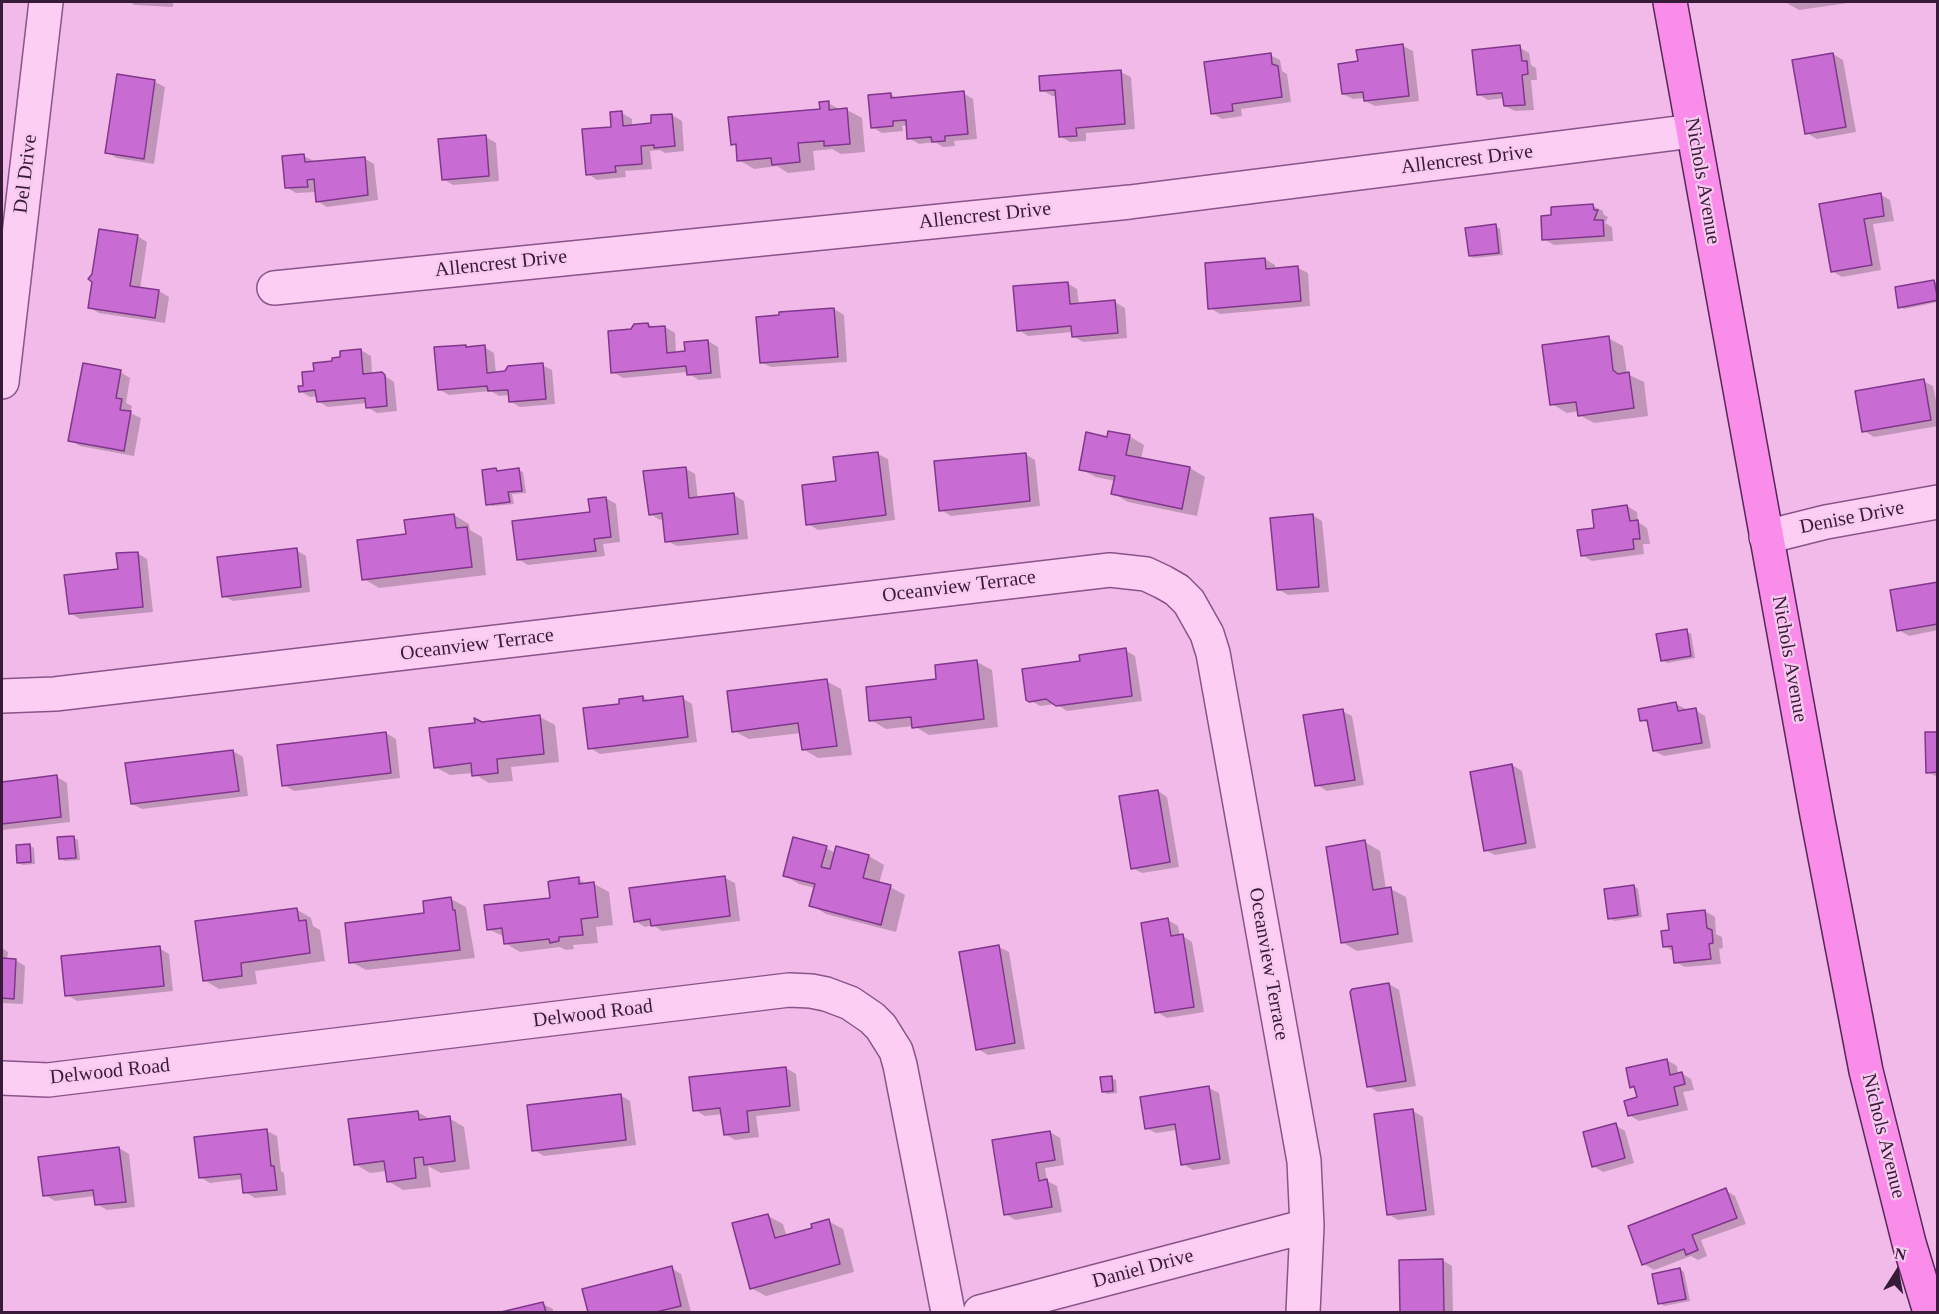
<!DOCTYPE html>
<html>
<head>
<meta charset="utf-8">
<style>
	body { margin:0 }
	#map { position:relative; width:1939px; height:1314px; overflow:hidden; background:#f2bae8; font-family:"Times New Roman",serif }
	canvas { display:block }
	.frame { position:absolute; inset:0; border:3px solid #361a37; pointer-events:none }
	.north { position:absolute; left:1867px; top:1242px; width:60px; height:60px; -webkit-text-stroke:4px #f9caf0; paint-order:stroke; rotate:11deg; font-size:16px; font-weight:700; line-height:24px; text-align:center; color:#361a37 }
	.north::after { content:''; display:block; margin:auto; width:21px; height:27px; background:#361a37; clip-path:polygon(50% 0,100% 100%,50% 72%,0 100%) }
</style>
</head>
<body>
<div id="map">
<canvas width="1939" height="1314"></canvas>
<div class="frame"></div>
<div class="north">N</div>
</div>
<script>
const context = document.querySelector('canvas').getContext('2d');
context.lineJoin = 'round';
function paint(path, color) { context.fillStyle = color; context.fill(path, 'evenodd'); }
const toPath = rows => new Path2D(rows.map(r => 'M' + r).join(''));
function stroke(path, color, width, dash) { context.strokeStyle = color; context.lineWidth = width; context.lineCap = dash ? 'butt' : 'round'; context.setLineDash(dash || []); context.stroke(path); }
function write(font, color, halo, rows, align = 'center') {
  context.font = font + ' "Times New Roman",serif'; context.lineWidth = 4.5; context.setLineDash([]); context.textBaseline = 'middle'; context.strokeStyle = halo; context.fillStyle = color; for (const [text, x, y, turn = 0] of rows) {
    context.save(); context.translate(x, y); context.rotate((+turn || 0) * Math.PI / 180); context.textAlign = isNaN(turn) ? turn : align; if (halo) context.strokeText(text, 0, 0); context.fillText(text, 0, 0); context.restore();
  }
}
const shadow = toPath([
	[129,2,173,2,173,7,135,5],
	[1785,2,1855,2,1799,10],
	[1403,46,1413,51,1419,101,1375,106,1365,101,1365,98,1353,99,1343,94,1360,63],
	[1519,47,1529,53,1531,65,1536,68,1537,80,1531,80,1534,110,1515,111,1505,106,1504,98,1488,100,1478,94],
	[1833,54,1843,60,1856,132,1817,139,1807,133],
	[1270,55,1280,60,1282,71,1287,74,1291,102,1241,109,1242,116,1222,119,1212,113],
	[1121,72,1131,77,1135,129,1086,133,1086,141,1070,142,1060,136,1057,96,1052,96,1042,90],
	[118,76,155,82,165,87,154,164,117,158,107,152],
	[963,93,973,99,977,139,954,141,955,146,943,147,935,142,919,144,909,138,908,125,902,126,903,131,882,133,872,127,890,94,899,99],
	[828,103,841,110,847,110,862,118,865,152,841,154,832,149,813,151,815,170,788,173,777,166,754,169,739,160,738,147,732,144,822,111],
	[622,113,632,119,632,126,653,124,672,115,682,121,684,151,665,153,660,150,650,151,652,169,625,171,626,177,597,180,588,174],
	[486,137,496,143,499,181,453,185,443,179],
	[304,156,314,161,364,158,374,164,378,200,327,207,317,201,317,192,296,193,286,187],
	[1880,194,1890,200,1894,221,1873,224,1881,270,1842,277,1832,271,1821,205],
	[1593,206,1603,211,1603,214,1608,217,1605,223,1612,227,1613,241,1554,245,1544,239],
	[1495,226,1500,229,1503,255,1474,258,1470,256],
	[137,236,147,242,140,289,159,291,169,297,165,323,99,313,89,307],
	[1265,259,1275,265,1275,270,1298,268,1308,273,1310,306,1220,314,1210,308],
	[1933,281,1938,284,1938,302,1904,309,1900,307],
	[1067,283,1077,289,1079,305,1115,302,1125,308,1127,338,1083,342,1073,336,1073,332,1028,336,1019,330],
	[834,309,844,315,847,362,771,367,761,362],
	[648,324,655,328,665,327,675,333,676,354,687,353,708,341,718,347,721,378,699,380,689,374,688,372,623,378,613,372,632,330],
	[1608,338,1623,346,1627,374,1644,382,1648,416,1594,423,1579,415,1579,411,1567,413,1552,404],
	[484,347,494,353,496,374,542,365,552,370,555,404,520,407,510,401,510,395,499,396,491,391,449,395,439,389],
	[361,350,371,356,372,374,382,374,394,382,397,411,377,413,367,407,367,403,328,407,318,401,317,396,310,397,300,391,305,388,315,372],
	[120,372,130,378,126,403,132,406,130,413,141,418,134,456,80,446,70,440],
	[1923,381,1933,386,1938,410,1938,426,1874,437,1864,431],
	[1129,436,1144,445,1141,459,1190,468,1205,477,1197,516,1128,502,1113,493,1115,481,1096,477,1080,469,1108,438],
	[878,454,888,459,895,520,818,530,808,524,837,483],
	[1025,454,1035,460,1040,506,951,516,941,510],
	[685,468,695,474,698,499,734,495,744,501,748,539,677,546,667,541,664,519,660,520,650,514],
	[496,469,501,472,518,470,523,472,526,493,512,494,514,504,492,506,488,504],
	[606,498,616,504,620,542,603,544,605,556,528,565,518,559,591,513],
	[1627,506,1637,512,1638,522,1647,528,1650,544,1643,544,1644,554,1592,561,1582,555,1596,529],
	[454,515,469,524,470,530,482,537,486,575,379,588,364,579,408,535],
	[1312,515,1322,521,1329,592,1288,595,1278,589],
	[296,550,306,556,310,592,233,601,223,596],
	[137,553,147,559,153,612,80,619,70,613],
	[1938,584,1938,630,1909,636,1899,630],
	[1686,631,1691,634,1695,658,1667,663,1662,660],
	[1125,650,1135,656,1142,701,1067,711,1056,704,1040,706,1028,699,1082,662],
	[977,662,992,670,998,727,929,735,914,726,886,729,871,720,938,681],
	[826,681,841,689,852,755,818,758,803,749,801,733,749,739,734,731],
	[643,697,651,702,682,698,692,704,697,742,600,754,590,748,621,705],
	[1676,704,1686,709,1686,712,1695,710,1705,716,1711,748,1664,756,1654,751,1650,724,1642,720],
	[1342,711,1352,716,1364,785,1327,791,1317,785],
	[540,717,555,725,559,762,511,767,513,781,489,783,473,773,450,775,435,767,482,723],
	[386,733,396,739,400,778,294,791,284,785],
	[1938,733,1938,777,1927,772],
	[233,751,243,757,248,796,142,809,132,804],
	[1512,765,1522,771,1536,848,1495,855,1485,850],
	[57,777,67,783,70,822,2,830,2,783],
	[1158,791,1167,797,1179,867,1142,873,1132,868],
	[73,837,78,840,80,860,65,861,60,858],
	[1365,842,1380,851,1386,889,1391,889,1406,897,1413,942,1357,951,1342,942],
	[29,845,34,848,35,864,23,865,18,863],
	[826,848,835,853,869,856,884,865,879,884,890,887,905,895,896,932,826,914,811,905,815,888,799,884,784,875],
	[725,878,735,883,740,921,662,931,653,925,645,927,635,921],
	[578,879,587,884,594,884,609,892,613,925,596,927,598,943,573,945,574,949,566,950,560,947,520,952,505,943,505,937,488,929,552,899],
	[1634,886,1638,889,1642,917,1614,921,1610,918],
	[451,899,466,907,475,958,366,970,351,962],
	[296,909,311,918,313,926,320,930,325,961,255,971,257,984,219,989,204,980],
	[1705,911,1715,917,1716,934,1722,937,1723,948,1719,949,1721,964,1685,967,1675,962,1674,952,1664,946,1671,932],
	[1168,920,1178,926,1180,936,1183,936,1192,942,1204,1012,1167,1018,1157,1012],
	[999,947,1009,952,1025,1049,988,1055,978,1049],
	[2,948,8,952,7,960,15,960,25,966,23,1004,2,1003],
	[159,948,169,954,173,991,77,1001,67,995],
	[1389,984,1399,990,1416,1086,1378,1092,1368,1086],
	[1667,1060,1677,1066,1678,1074,1681,1073,1691,1079,1694,1090,1683,1092,1688,1110,1639,1121,1629,1115,1639,1098,1637,1090,1631,1087],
	[786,1068,796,1074,800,1111,756,1116,759,1137,735,1140,725,1134,723,1114,705,1116,695,1110],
	[1111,1078,1116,1080,1117,1093,1107,1094,1103,1091],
	[1209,1088,1219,1093,1230,1164,1193,1170,1183,1164,1177,1130,1156,1133,1146,1128],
	[620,1095,630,1101,636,1145,544,1156,534,1150],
	[1413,1111,1423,1117,1435,1215,1398,1220,1388,1214],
	[418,1112,431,1120,449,1118,464,1127,470,1169,441,1173,428,1166,431,1187,403,1190,388,1181,386,1171,370,1173,355,1164],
	[1615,1125,1625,1131,1634,1163,1603,1172,1593,1166],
	[267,1131,277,1136,281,1171,284,1173,286,1195,255,1198,245,1192,243,1179,210,1183,200,1177],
	[1050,1132,1060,1138,1064,1165,1045,1168,1047,1181,1057,1186,1062,1212,1015,1220,1006,1214],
	[119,1148,129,1154,135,1207,107,1210,97,1204,95,1196,55,1201,45,1195],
	[1725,1190,1735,1196,1746,1224,1701,1240,1707,1256,1698,1260,1691,1256,1654,1270,1644,1264],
	[768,1216,783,1224,787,1237,814,1229,828,1221,843,1229,854,1272,766,1296,751,1288],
	[1442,1260,1452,1266,1453,1312,1401,1312,1400,1261],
	[671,1268,681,1274,691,1312,590,1312,584,1290],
	[1680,1269,1684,1272,1690,1301,1664,1306,1659,1303],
	[543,1304,553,1309,553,1312,508,1312]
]);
const building = toPath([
	[1403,44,1409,96,1364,101,1363,92,1342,94,1338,64,1358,61,1356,50,1403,44],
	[1520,45,1522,61,1527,61,1528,74,1522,75,1525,105,1504,106,1502,93,1477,95,1472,50,1520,45],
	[1271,53,1272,64,1278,66,1282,97,1232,104,1233,111,1211,114,1204,62,1271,53],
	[1833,53,1846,127,1805,134,1792,60,1833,53],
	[1121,70,1125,124,1076,128,1077,136,1059,137,1055,90,1040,91,1039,76,1121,70],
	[117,74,155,80,144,159,105,153,117,74],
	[964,91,968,134,945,136,945,141,932,142,931,137,907,139,906,120,893,121,893,126,871,128,868,95,891,93,891,98,964,91],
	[829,101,829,110,847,108,850,144,824,146,824,141,798,143,800,162,772,165,771,158,737,161,736,144,731,145,728,117,820,109,819,102,829,101],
	[622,111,623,126,651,123,651,115,672,114,675,146,654,148,654,145,641,146,642,164,615,166,616,172,586,175,582,129,611,127,610,112,622,111],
	[486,135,489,176,442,180,438,139,486,135],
	[304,154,305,162,365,157,368,195,316,202,314,179,307,180,308,187,285,188,282,156,304,154],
	[1881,193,1884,216,1864,219,1872,265,1831,272,1819,204,1881,193],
	[1593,204,1594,210,1598,210,1594,220,1603,220,1604,236,1542,240,1541,216,1551,215,1551,207,1593,204],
	[1496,224,1499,253,1469,256,1465,228,1496,224],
	[99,229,138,235,130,286,159,290,155,318,88,308,92,282,88,279,92,274,99,229],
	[1265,258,1266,269,1298,266,1301,301,1208,309,1205,263,1265,258],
	[1934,280,1938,300,1898,308,1895,287,1934,280],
	[1068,282,1070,304,1115,300,1118,333,1072,337,1071,326,1017,331,1013,286,1068,282],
	[834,308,838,357,760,363,756,317,779,315,779,312,834,308],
	[648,323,649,327,665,326,667,353,685,351,684,342,708,340,711,373,687,375,686,366,611,373,608,331,631,329,634,324,648,323],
	[1609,336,1613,370,1618,374,1629,372,1634,408,1578,416,1576,402,1550,405,1542,345,1609,336],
	[466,345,466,347,485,345,487,373,505,371,508,366,543,363,546,399,509,402,508,390,488,391,487,386,438,390,434,347,466,345],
	[361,349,363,374,382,372,385,375,387,406,366,408,365,398,317,402,315,390,299,392,298,386,303,386,302,372,314,371,313,363,332,361,332,358,340,357,340,351,361,349],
	[83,363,121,370,116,398,122,399,120,410,131,411,124,451,68,441,83,363],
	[1924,379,1931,420,1862,432,1855,391,1924,379],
	[1108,431,1130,435,1126,455,1190,467,1182,509,1111,494,1115,476,1079,470,1086,432,1107,437,1108,431],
	[878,452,886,515,806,525,802,485,836,481,833,457,878,452],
	[1026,453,1030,501,939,511,934,461,1026,453],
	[686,467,689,498,734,493,738,534,665,542,662,513,649,515,643,471,686,467],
	[496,468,497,471,519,468,522,491,508,492,510,502,486,505,482,470,496,468],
	[606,497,611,537,594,539,596,551,517,560,512,521,590,512,588,499,606,497],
	[1627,505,1630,521,1638,520,1640,539,1633,539,1634,549,1581,556,1577,530,1594,528,1592,510,1627,505],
	[454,514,456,528,467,527,472,567,362,580,357,540,406,534,404,520,454,514],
	[1313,514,1319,587,1277,590,1270,518,1313,514],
	[297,548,301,587,222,597,217,557,297,548],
	[138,552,143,607,69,614,64,575,118,569,116,553,138,552],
	[1938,582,1938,624,1897,631,1890,590,1938,582],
	[1687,629,1691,656,1661,661,1656,634,1687,629],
	[1126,648,1132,696,1056,706,1046,699,1029,702,1026,700,1022,669,1080,661,1079,655,1126,648],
	[977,660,984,719,912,728,911,717,869,721,866,687,936,679,935,665,977,660],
	[827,679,837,746,802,750,798,723,732,732,727,691,827,679],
	[643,696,643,701,683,696,688,737,588,749,583,708,619,704,619,699,643,696],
	[1676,702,1678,711,1696,708,1702,743,1653,751,1647,720,1640,721,1638,709,1676,702],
	[1343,709,1355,780,1315,786,1303,715,1343,709],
	[540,715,544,754,497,759,498,773,472,776,471,763,434,768,429,728,475,723,474,718,482,722,540,715],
	[386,732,391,773,282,786,277,745,386,732],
	[1925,732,1938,732,1938,772,1926,773,1925,732],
	[233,750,239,791,131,804,125,763,233,750],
	[1512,764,1526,843,1484,851,1470,772,1512,764],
	[57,775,61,817,2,824,2,782,57,775],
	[1158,790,1170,862,1131,869,1119,796,1158,790],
	[74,836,76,858,59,859,57,837,74,836],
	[793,837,827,846,821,867,830,869,836,846,869,855,863,878,891,885,881,925,809,906,815,884,783,876,793,837],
	[1365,840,1373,890,1391,887,1398,934,1341,943,1326,847,1365,840],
	[30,844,31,862,17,863,16,845,30,844],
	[725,876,730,916,651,926,650,919,634,922,629,888,725,876],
	[579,877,579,884,594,882,598,917,581,919,583,935,559,937,559,941,550,943,549,939,504,944,502,928,487,930,484,905,550,898,548,882,550,881,579,877],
	[1634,885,1638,915,1608,919,1604,889,1634,885],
	[451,897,453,910,455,910,460,950,349,963,345,923,424,913,423,901,451,897],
	[297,908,299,921,306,920,310,953,241,963,242,976,203,981,195,921,297,908],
	[1705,910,1707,928,1712,930,1713,943,1709,944,1711,959,1674,963,1672,946,1663,947,1661,931,1669,930,1667,914,1705,910],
	[1168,918,1171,936,1183,934,1194,1007,1155,1013,1141,923,1168,918],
	[999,945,1015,1043,976,1050,959,952,999,945],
	[160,946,164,986,65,996,61,956,160,946],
	[2,958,16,959,14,999,2,998,2,958],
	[1389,983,1406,1081,1367,1087,1350,992,1352,989,1389,983],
	[1667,1059,1670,1075,1682,1072,1685,1084,1674,1087,1678,1105,1628,1116,1624,1101,1637,1097,1634,1086,1630,1088,1626,1068,1667,1059],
	[786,1067,790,1106,747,1111,749,1132,724,1135,720,1108,693,1111,689,1077,786,1067],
	[1112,1076,1113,1091,1102,1092,1100,1077,1112,1076],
	[1209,1086,1220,1159,1181,1165,1175,1124,1145,1129,1140,1097,1209,1086],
	[621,1094,626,1140,532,1151,527,1105,621,1094],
	[1413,1109,1426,1210,1387,1215,1374,1114,1413,1109],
	[418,1111,419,1120,450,1116,455,1161,424,1165,423,1157,414,1158,416,1178,387,1182,384,1161,354,1165,348,1119,418,1111],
	[1616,1123,1625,1158,1592,1167,1583,1132,1616,1123],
	[267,1129,271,1166,274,1166,277,1190,243,1193,241,1174,199,1178,194,1137,267,1129],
	[1050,1131,1055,1160,1036,1163,1039,1181,1047,1179,1052,1207,1004,1215,992,1140,1050,1131],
	[119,1147,126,1202,95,1205,93,1190,43,1196,38,1157,119,1147],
	[1726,1188,1737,1218,1692,1235,1698,1250,1686,1255,1684,1249,1642,1265,1628,1226,1726,1188],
	[768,1214,775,1238,812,1228,811,1224,829,1219,840,1264,750,1289,732,1223,768,1214],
	[1443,1259,1444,1312,1400,1312,1399,1260,1443,1259],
	[672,1266,681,1306,656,1312,588,1312,582,1289,672,1266],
	[1680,1268,1686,1299,1658,1304,1652,1274,1680,1268],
	[543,1302,546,1312,501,1312,543,1302]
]);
const minor = toPath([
	[274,288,1130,202,1693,131],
	[2,382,46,2],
	[1766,537,1826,522,1938,502],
	[2,696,55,694,1110,570,1146,574,1163,582,1177,590,1189,602,1207,634,1213,653,1304,1161,1307,1226,1303,1312],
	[2,1078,48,1080,789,990,811,991,826,994,850,1003,872,1018,881,1027,896,1051,900,1065,948,1312],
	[980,1312,1307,1226]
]);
const major = toPath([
	[1670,2,1817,815,1866,1071,1909,1243,1930,1312]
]);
const streetNames = [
	["Allencrest Drive",1467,160,-7],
	["Del Drive",26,174,-83],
	["Nichols Avenue",1702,181,80],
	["Allencrest Drive",985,216,-6],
	["Allencrest Drive",501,264,-6],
	["Denise Drive",1852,518,-11],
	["Oceanview Terrace",959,587,-7],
	["Oceanview Terrace",477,645,-7],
	["Nichols Avenue",1789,659,80],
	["Oceanview Terrace",1268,964,80],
	["Delwood Road",593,1014,-7],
	["Delwood Road",110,1072,-6],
	["Nichols Avenue",1883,1136,76],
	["Daniel Drive",1143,1269,-15]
];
paint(shadow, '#0003');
paint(building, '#c86cd4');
stroke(building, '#80378b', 1.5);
stroke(minor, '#8a538a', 36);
stroke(major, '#542857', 36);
stroke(minor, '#fccef4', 33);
stroke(major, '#fa8de9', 33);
write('20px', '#361a37', '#f9caf0', streetNames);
</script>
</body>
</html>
